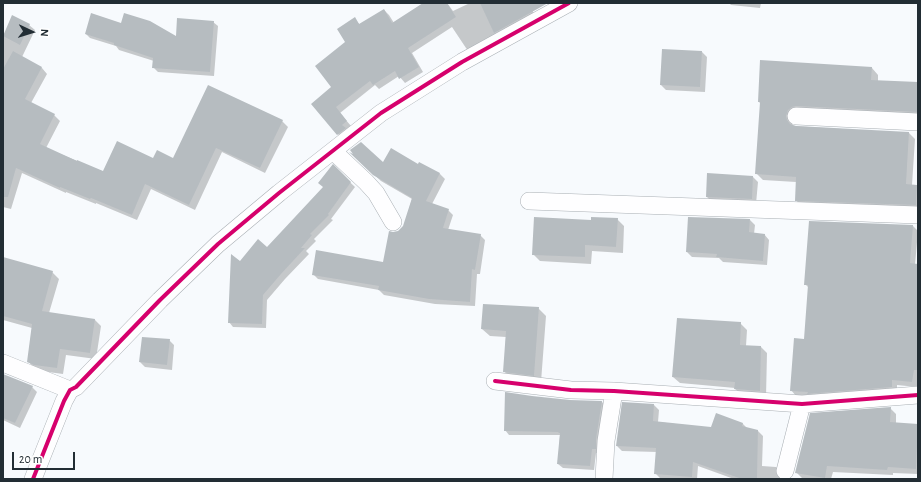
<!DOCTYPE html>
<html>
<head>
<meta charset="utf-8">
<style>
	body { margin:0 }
	#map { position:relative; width:921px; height:482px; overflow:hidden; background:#f7fafd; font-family:"Alegreya Sans",sans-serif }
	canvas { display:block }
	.frame { position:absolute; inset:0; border:4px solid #222d34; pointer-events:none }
	.north { position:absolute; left:12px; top:12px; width:40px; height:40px; -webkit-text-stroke:3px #fff; paint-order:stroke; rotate:94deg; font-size:11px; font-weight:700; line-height:16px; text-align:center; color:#222d34 }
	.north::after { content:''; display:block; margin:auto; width:14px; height:18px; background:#222d34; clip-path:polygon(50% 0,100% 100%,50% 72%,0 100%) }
	.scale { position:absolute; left:12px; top:452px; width:63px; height:18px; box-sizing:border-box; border:2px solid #222d34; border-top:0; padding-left:5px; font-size:12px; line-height:14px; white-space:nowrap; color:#222d34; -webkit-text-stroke:3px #fff; paint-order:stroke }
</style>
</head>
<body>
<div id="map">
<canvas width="921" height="482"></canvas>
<div class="frame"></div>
<div class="north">N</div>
<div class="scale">20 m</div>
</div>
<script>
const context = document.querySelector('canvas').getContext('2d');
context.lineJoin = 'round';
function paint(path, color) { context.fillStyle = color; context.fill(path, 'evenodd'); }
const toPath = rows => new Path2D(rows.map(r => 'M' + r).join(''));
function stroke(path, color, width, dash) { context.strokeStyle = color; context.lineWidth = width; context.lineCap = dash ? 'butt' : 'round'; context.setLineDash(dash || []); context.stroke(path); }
const shadow = toPath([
	[425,3,447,3,453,11,470,3,530,3,535,17,470,53,466,48,452,27,412,53,423,72,405,83,399,76,379,89,375,85,340,113,351,126,342,139,338,134,333,87,355,19,360,25,384,10,389,15,394,23],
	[729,3,761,3,760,8,731,5],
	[13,17,29,25,35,30,22,57,42,68,47,74,31,103,54,115,60,121,46,148,104,172,154,159,174,159,282,121,288,127,265,173,222,152,195,210,151,189,137,220,96,203,96,204,66,192,66,193,22,173,11,209,3,207,3,37],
	[213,22,218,26,214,76,158,72,153,67,154,61,119,50,116,46,90,38,86,34,121,24,177,38],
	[702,52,707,57,705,92,666,90,661,85],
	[872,68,878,75,878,82,918,83,918,118,792,122,793,126,909,133,915,139,912,185,917,186,918,187,918,211,802,207,796,200,796,182,763,180,756,173,761,104,759,102],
	[353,155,384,163,418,165,419,163,440,174,445,179,432,204,448,210,453,215,448,230,480,235,485,240,480,274,477,274,475,306,435,304,384,295,379,290,318,279,313,274,384,263,393,233,398,232,404,226,412,199,381,181],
	[333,166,355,187,331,219,333,220,314,239,316,241,306,251,309,254,285,279,267,300,266,328,233,327,229,322,240,262,267,248,324,188],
	[753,177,758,182,756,204,712,202,707,197],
	[617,219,624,226,623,253,592,251,591,264,540,261,533,254],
	[750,220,755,225,754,234,764,234,769,240,767,265,723,262,719,258,692,257,687,252],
	[913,226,918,231,915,265,918,265,917,387,897,385,897,392,796,396,791,390,805,340,809,288,805,284],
	[3,258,52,272,59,279,49,313,95,320,101,326,96,359,66,355,63,374,41,371,34,368,28,361,32,328,3,320],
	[538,308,546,316,541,382,511,379,504,371,506,337,490,336,482,329],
	[740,323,747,330,746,346,761,347,767,353,766,397,742,395,735,389,735,388,680,383,673,377],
	[169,340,174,345,172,370,145,367,140,362],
	[3,375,32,387,37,392,20,428,3,420],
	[570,401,602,402,606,406,600,453,596,453,594,470,563,468,558,464,560,435,509,435,505,430],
	[654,405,659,410,658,422,712,428,742,423,747,428,758,431,763,436,762,466,776,467,781,472,780,479,734,479,698,466,697,479,660,478,655,473,657,452,622,451,617,446],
	[890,408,896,414,896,424,918,425,918,474,893,473,893,475,833,472,831,479,806,479,802,478,796,472]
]);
const building = toPath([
	[423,3,447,3,456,17,408,48,419,67,399,79,395,71,373,85,370,81,336,107,347,121,342,125,346,128,337,135,311,104,331,87,315,66,345,42,337,29,355,17,359,24,384,9,392,23],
	[480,3,548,3,494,33],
	[91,13,121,23,124,13,150,21,176,36,177,18,214,21,210,72,152,68,153,58,114,45,114,43,85,34],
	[12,15,30,24,20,45,3,36],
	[662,49,702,51,700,87,660,85],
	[13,51,42,67,25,99,55,114,40,144,77,161,77,160,103,171,117,141,153,158,157,150,173,158,208,85,283,120,260,168,216,148,189,205,145,184,132,215,91,198,90,199,60,187,60,188,16,168,8,197,3,197,3,69],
	[760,60,872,67,871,80,918,82,918,112,796,106,792,107,788,110,786,116,787,120,790,124,796,126,909,132,906,184,917,185,916,205,795,201,796,177,755,174,760,102,758,102],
	[361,142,383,162,391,148,418,164,419,162,440,173,426,201,449,209,443,228,481,234,475,270,472,269,470,302,429,299,378,290,379,286,312,275,316,250,383,262,389,231,393,232,398,231,403,226,412,198,373,175,349,152,353,154,350,150],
	[333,164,351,182,328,214,329,215,310,234,312,235,301,248,305,248,281,274,263,295,262,324,228,323,231,254,240,261,258,239,267,247,323,187,318,183],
	[707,173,753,176,752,199,706,197],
	[534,217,591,220,591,217,618,218,616,247,585,245,585,257,532,255],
	[688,217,750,219,749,232,765,234,763,261,716,257,717,254,686,252],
	[809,221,913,225,910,263,918,264,918,370,914,370,912,382,892,380,892,387,807,394,808,392,790,391,794,338,804,339,808,285,804,285],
	[3,257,53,271,42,311,95,319,90,353,60,349,57,368,34,365,27,362,32,324,3,316],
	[483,304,539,307,534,376,503,372,506,331,481,329],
	[677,318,741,322,740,345,761,346,760,391,734,389,735,382,672,377],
	[142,337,170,339,167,365,139,362],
	[3,374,33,386,15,423,3,418],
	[505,392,532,396,570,400,602,401,596,439,596,449,592,449,590,466,557,464,560,433,558,433,559,432,504,431],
	[622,402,654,404,653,421,711,427,716,413,743,423,742,426,758,430,757,479,742,479,693,462,692,477,654,474,656,448,616,446],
	[891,407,890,422,918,424,916,469,888,467,887,470,827,466,825,478,795,473,810,413]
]);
const street = toPath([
	[796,116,918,122],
	[333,151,366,182,376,193,393,222],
	[529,201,918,215],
	[3,363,70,390],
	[495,381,571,390,614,391,802,404,918,395],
	[785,471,802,404],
	[33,479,64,401,70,390,76,387,160,300,218,244,279,193,381,113,462,62,569,3],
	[604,479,606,441,614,391]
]);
const cycleway = toPath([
	[495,381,571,390,614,391,802,404,918,395],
	[33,479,64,401,70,390,76,387,160,300,218,244,279,193,381,113,462,62,569,3]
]);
paint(shadow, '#0003');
paint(building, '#b6bcc0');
stroke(street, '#a9afb4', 18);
stroke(street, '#fefeff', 17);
stroke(cycleway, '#d6006c', 4);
</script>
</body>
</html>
